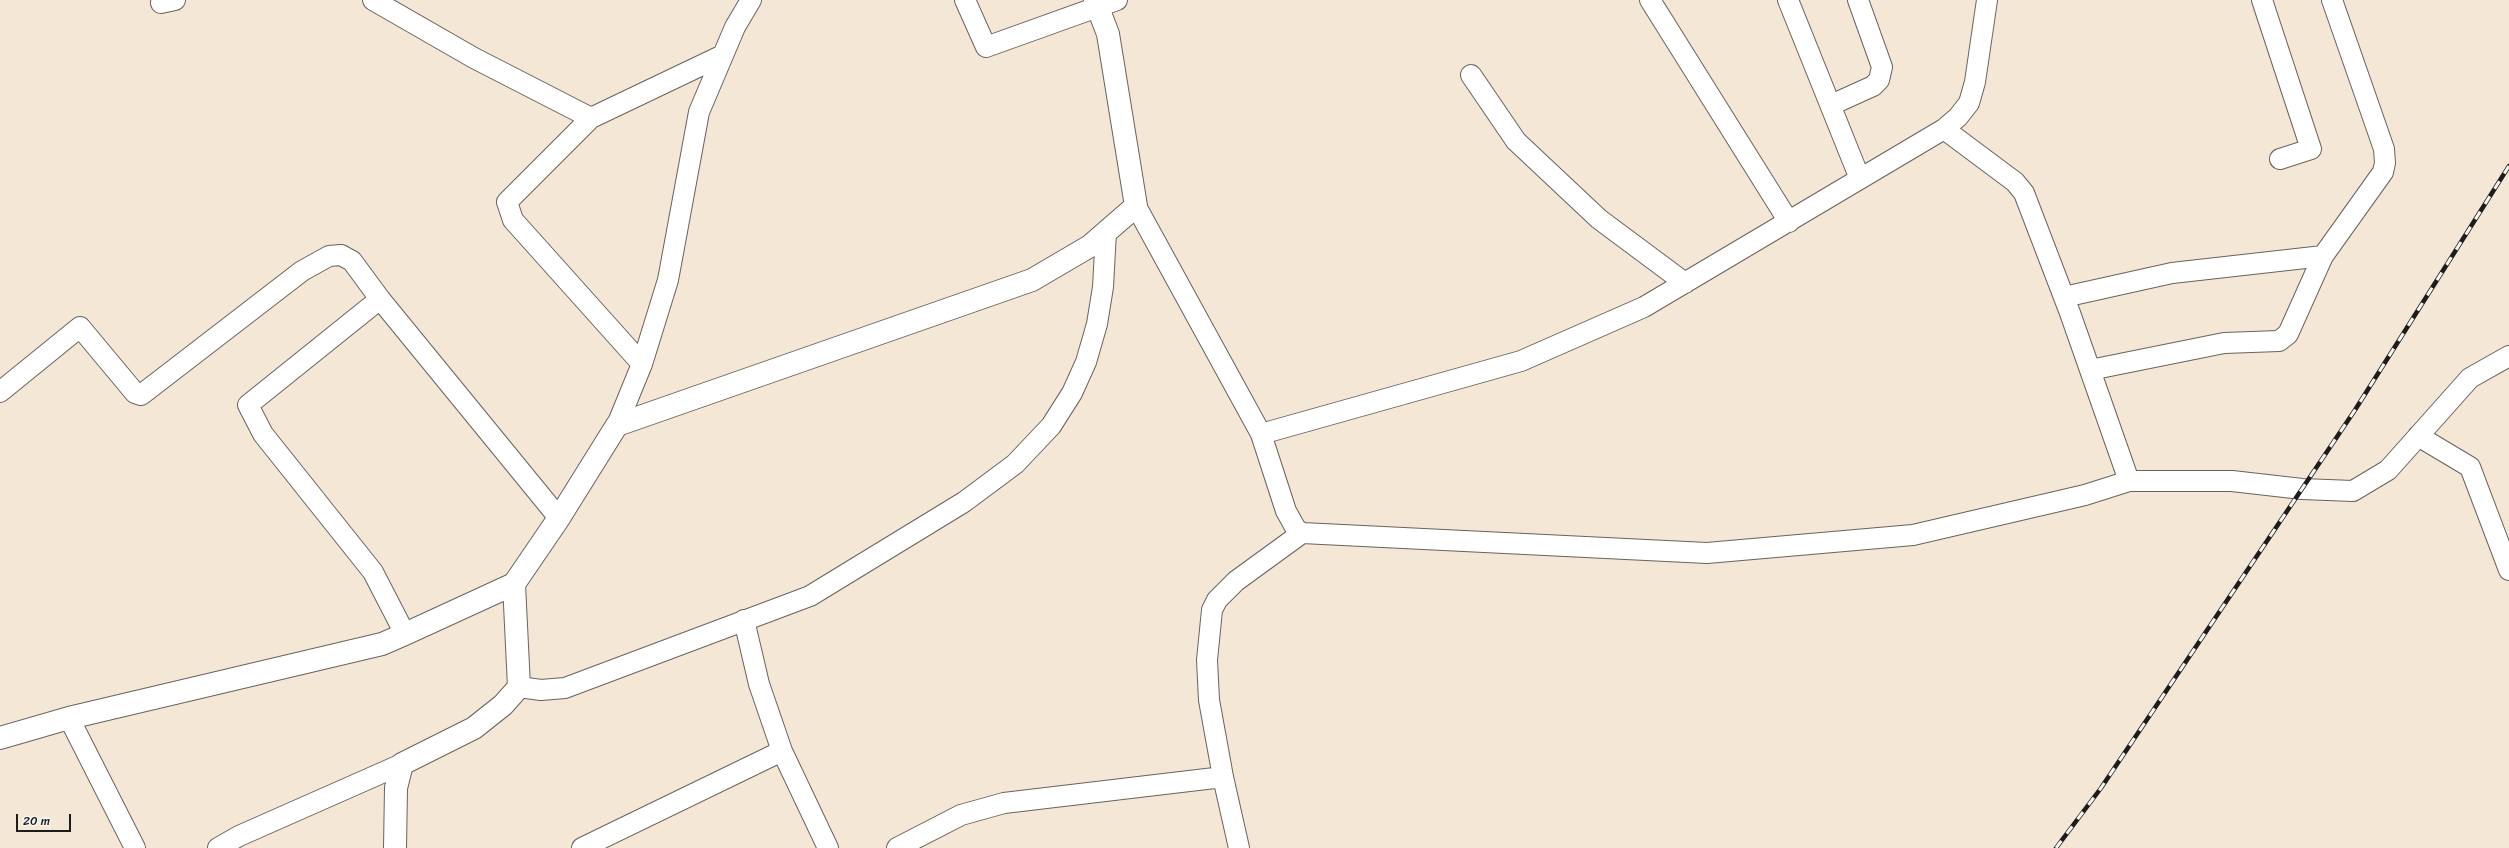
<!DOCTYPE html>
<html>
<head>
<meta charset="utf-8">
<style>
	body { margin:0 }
	#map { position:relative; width:2509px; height:848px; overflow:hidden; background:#f5e7d5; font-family:Sriracha,sans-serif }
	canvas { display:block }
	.scale { position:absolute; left:16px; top:814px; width:55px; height:18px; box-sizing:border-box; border:2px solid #1c1c1c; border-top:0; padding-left:5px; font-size:12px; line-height:14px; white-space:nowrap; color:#1c1c1c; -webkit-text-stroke:3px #f6f6f2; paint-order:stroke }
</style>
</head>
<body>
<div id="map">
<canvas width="2509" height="848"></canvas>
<div class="scale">20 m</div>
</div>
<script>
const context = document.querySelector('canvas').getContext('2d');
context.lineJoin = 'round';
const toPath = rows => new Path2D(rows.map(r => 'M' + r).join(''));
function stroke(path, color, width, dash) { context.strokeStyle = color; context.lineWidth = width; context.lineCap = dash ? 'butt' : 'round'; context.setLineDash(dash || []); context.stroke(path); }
const minor = toPath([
	[373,0,474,58,591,118],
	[965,0,986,47,1117,0],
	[1650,0,1789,222],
	[1788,0,1860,179],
	[1987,0,1975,82,1969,103,1958,117,1944,129,2015,182,2024,193,2070,313,2129,481,2232,481,2302,489,2353,491,2388,470,2470,378,2509,356],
	[2262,0,2311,149,2280,159],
	[161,3,175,0],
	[1471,75,1516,141,1599,219,1685,283],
	[1831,105,1873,86,1879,80,1882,67,1858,0],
	[1136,206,1261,434,1286,511,1296,529,1302,533,1707,553,1913,535,2085,495,2129,481],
	[2064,297,2172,273,2323,256],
	[380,299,248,405,263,434,373,572,405,634],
	[642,364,513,220,507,202,591,118,723,55],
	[2090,370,2224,343,2279,341,2288,334,2323,256,2383,172,2385,163,2384,149,2332,0],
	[0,392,80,327,135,393,141,395,302,271,329,256,341,255,352,261,380,299,559,518],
	[617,425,642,364,668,280,699,112,735,27,751,0],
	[1261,434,1521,361,1644,307,1944,129],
	[2418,436,2470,467,2509,570],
	[744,620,759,684,782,751,828,848],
	[519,687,541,690,565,688,810,596,964,502,1015,464,1051,426,1072,393,1086,362,1097,324,1103,287,1106,232],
	[69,718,135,848],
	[218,848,239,836,402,764],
	[582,848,782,751],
	[897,848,961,815,1004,803,1223,777],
	[1239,848,1223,777,1209,700,1207,660,1212,610,1217,600,1236,581,1302,533]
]);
const tertiary = toPath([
	[0,738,69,718,382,644,405,634,514,584,559,518,617,425,1032,280,1090,246,1136,206,1108,34,1095,0],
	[395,848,396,788,402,764,474,728,503,705,519,687,514,584]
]);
const rail = toPath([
	[2056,848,2101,788,2355,410,2509,166]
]);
stroke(minor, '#68635d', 22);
stroke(tertiary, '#68635d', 24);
stroke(minor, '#fff', 20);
stroke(tertiary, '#fff', 22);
stroke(rail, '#1c1c1c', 4.5);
stroke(rail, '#f6f6f2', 3, [9]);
</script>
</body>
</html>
